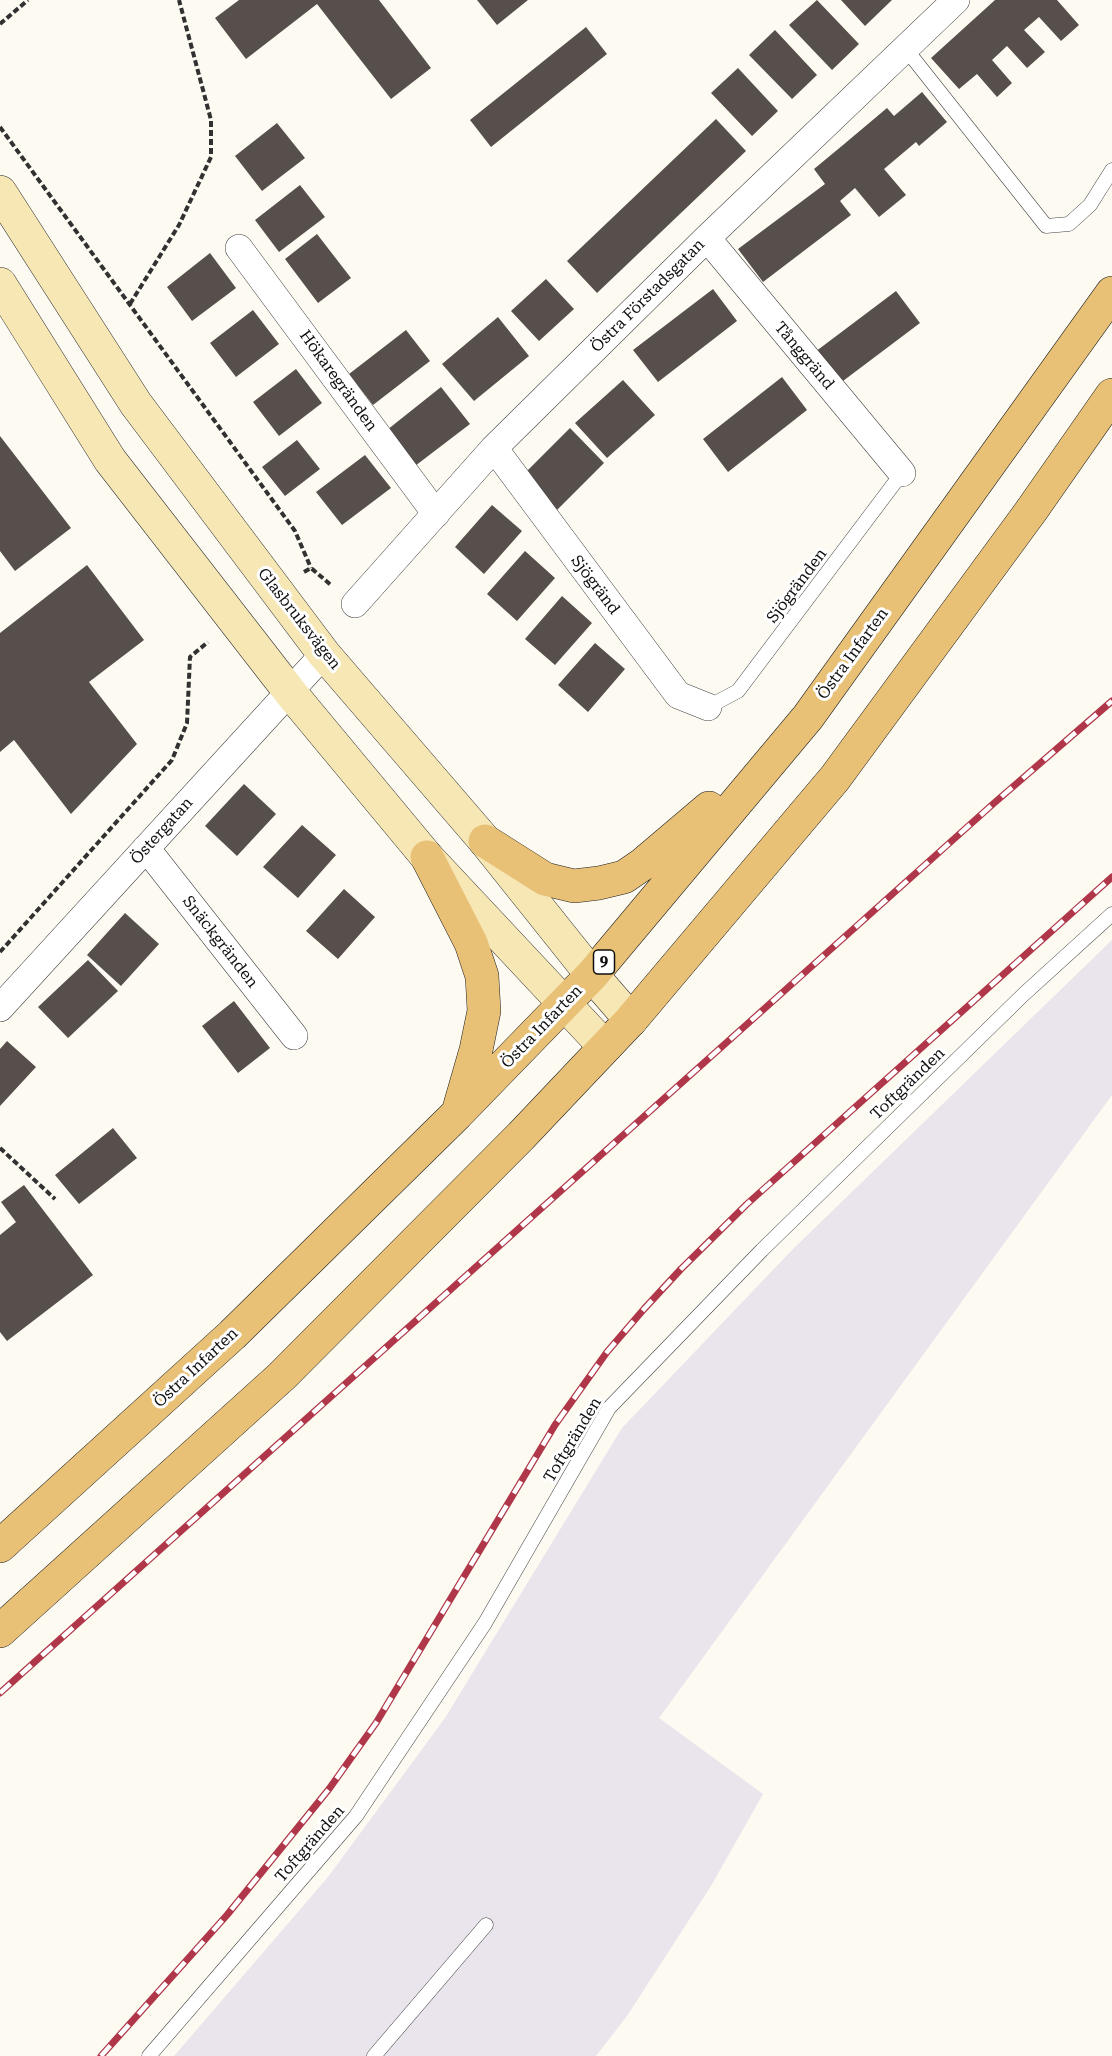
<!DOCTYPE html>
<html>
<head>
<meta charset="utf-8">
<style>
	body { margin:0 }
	canvas { display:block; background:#fdfaf2 }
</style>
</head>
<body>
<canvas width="1112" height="2056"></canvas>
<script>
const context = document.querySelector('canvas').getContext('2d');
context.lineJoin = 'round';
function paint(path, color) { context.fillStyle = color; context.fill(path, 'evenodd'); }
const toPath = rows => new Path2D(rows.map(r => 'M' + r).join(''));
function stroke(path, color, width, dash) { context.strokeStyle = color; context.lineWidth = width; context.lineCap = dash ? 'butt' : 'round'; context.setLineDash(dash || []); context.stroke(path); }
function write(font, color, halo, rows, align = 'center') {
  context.font = font + ' "Roboto Serif",serif'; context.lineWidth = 6; context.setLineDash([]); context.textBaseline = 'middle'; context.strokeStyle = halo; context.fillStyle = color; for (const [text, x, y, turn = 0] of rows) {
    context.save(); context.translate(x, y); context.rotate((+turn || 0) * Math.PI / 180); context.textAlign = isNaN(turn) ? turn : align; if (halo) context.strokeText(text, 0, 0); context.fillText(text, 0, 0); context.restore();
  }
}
const industrial = toPath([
	[1112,940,1112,1095,659,1718,763,1794,711,1886,627,2016,596,2056,174,2056,328,1877,445,1718,622,1428,794,1248]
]);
const building = toPath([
	[239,0,379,0,431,68,391,99,317,4,246,59,215,18],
	[477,0,528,0,497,25],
	[817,0,859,44,832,70,789,25],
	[841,0,892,0,865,26],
	[995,0,1057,0,1079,25,1061,41,1039,17,1024,30,1045,52,1027,68,1007,46,992,60,1012,83,997,97,977,74,959,89,931,58],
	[586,27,607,54,491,147,470,120],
	[775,30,817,75,792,99,749,55],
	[738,68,778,111,752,136,711,93],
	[922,92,947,122,919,146,916,142,884,169,906,195,879,217,855,188,840,201,851,215,763,282,738,249,825,184,814,169,843,145,887,108,894,116],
	[716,119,746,151,597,293,567,261],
	[277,123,305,158,262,191,235,156],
	[300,185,325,217,279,252,255,220],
	[317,234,351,278,318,303,285,259],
	[210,253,236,288,192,321,167,287],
	[546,279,574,309,539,341,511,311],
	[713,289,737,321,658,382,633,350],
	[896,291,920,323,839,384,815,352],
	[253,310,279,344,236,377,210,343],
	[498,317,529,356,474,401,442,364],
	[406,330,430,361,373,405,349,374],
	[296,369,322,403,279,436,253,402],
	[782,377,807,410,728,472,703,439],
	[623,380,655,415,607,458,575,423],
	[441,387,470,424,415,466,387,430],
	[570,428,604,463,556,511,522,476],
	[0,436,71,528,15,571,0,551],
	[297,440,320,469,285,496,262,467],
	[365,455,391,488,342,525,316,492],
	[492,505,522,531,484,574,455,547],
	[525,551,555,578,517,621,487,594],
	[87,565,144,640,89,682,137,744,71,814,14,740,0,752,0,633],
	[562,596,592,623,555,665,525,639],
	[595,643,625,669,588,712,558,685],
	[244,784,276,814,237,856,205,826],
	[302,825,336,855,298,898,263,867],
	[344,889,375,917,338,959,306,931],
	[125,913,159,944,121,986,87,955],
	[88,960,118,991,68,1038,38,1007],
	[234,1001,270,1048,238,1073,202,1026],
	[7,1041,36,1067,0,1106,0,1049],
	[113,1128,137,1158,79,1204,55,1175],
	[24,1185,93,1275,7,1341,0,1332,0,1235,16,1222,1,1202]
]);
const path = toPath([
	[0,24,28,0],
	[0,127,295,531,311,568],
	[130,304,179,225,211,157,211,120,179,0],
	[304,572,311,568,331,585],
	[0,952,172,760,187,723,190,657,208,642],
	[0,1148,55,1199]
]);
const service = toPath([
	[905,48,1046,226,1069,224,1090,205,1112,170],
	[708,707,738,691,902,473],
	[149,2056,356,1816,485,1623,609,1408,762,1250,1024,994,1112,914],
	[374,2056,486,1925]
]);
const minor = toPath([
	[707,238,902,473],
	[239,248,436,514],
	[494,448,678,695,708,707],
	[355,604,494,448,707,238,956,0],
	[146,848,294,1036],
	[0,1008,324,654]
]);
const secondary = toPath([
	[0,192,136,404,324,654,485,841,592,975,631,1020],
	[0,284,110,460,290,692,427,857,605,1047]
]);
const primary = toPath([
	[485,841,545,879,574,886,599,883,624,877,643,864,709,808],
	[427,857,471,943,482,976,484,1011,476,1050,459,1109],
	[0,1546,232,1335,457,1114,592,975,808,717,1112,293],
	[0,1631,282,1376,521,1136,631,1020,835,778,1031,511,1112,395]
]);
const rail = toPath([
	[0,1693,993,804,1112,701],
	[101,2056,227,1915,329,1789,376,1723,555,1425,607,1352,644,1309,681,1269,747,1204,1112,877]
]);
const shields = [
	[604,962,21]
];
const shieldNames = [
	["9",604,962]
];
const streetNames = [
	["Östra Förstadsgatan",648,296,-45],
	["Tånggränd",804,356,50],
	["Hökaregränden",338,381,54],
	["Sjögränd",595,585,53],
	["Sjögränden",797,586,-53],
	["Glasbruksvägen",299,619,52],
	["Östra Infarten",853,654,-54],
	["Östergatan",162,831,-48],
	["Snäckgränden",220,942,52],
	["Östra Infarten",542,1027,-46],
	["Toftgränden",908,1084,-44],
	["Östra Infarten",196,1368,-43],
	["Toftgränden",573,1440,-59],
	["Toftgränden",310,1844,-49]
];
paint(industrial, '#eae4ec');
paint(building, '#564f4c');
stroke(service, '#424242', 15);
stroke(minor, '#424242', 28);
stroke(secondary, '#313131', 34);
stroke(primary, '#202020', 34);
stroke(path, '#313131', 4, [6, 3]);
stroke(service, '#fff', 14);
stroke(minor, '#fff', 27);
stroke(secondary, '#f6e7b5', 33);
stroke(primary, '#e8c177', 33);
stroke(rail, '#af3749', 7);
stroke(rail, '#fff', 4.5, [14]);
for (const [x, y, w] of shields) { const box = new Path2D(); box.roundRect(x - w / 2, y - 12, w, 24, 4.5); context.fillStyle = '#fff'; context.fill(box); stroke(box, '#0f0f0f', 1.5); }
write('bold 15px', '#0f0f0f', null, shieldNames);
write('16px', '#0f0f0f', '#fff', streetNames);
</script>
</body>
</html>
